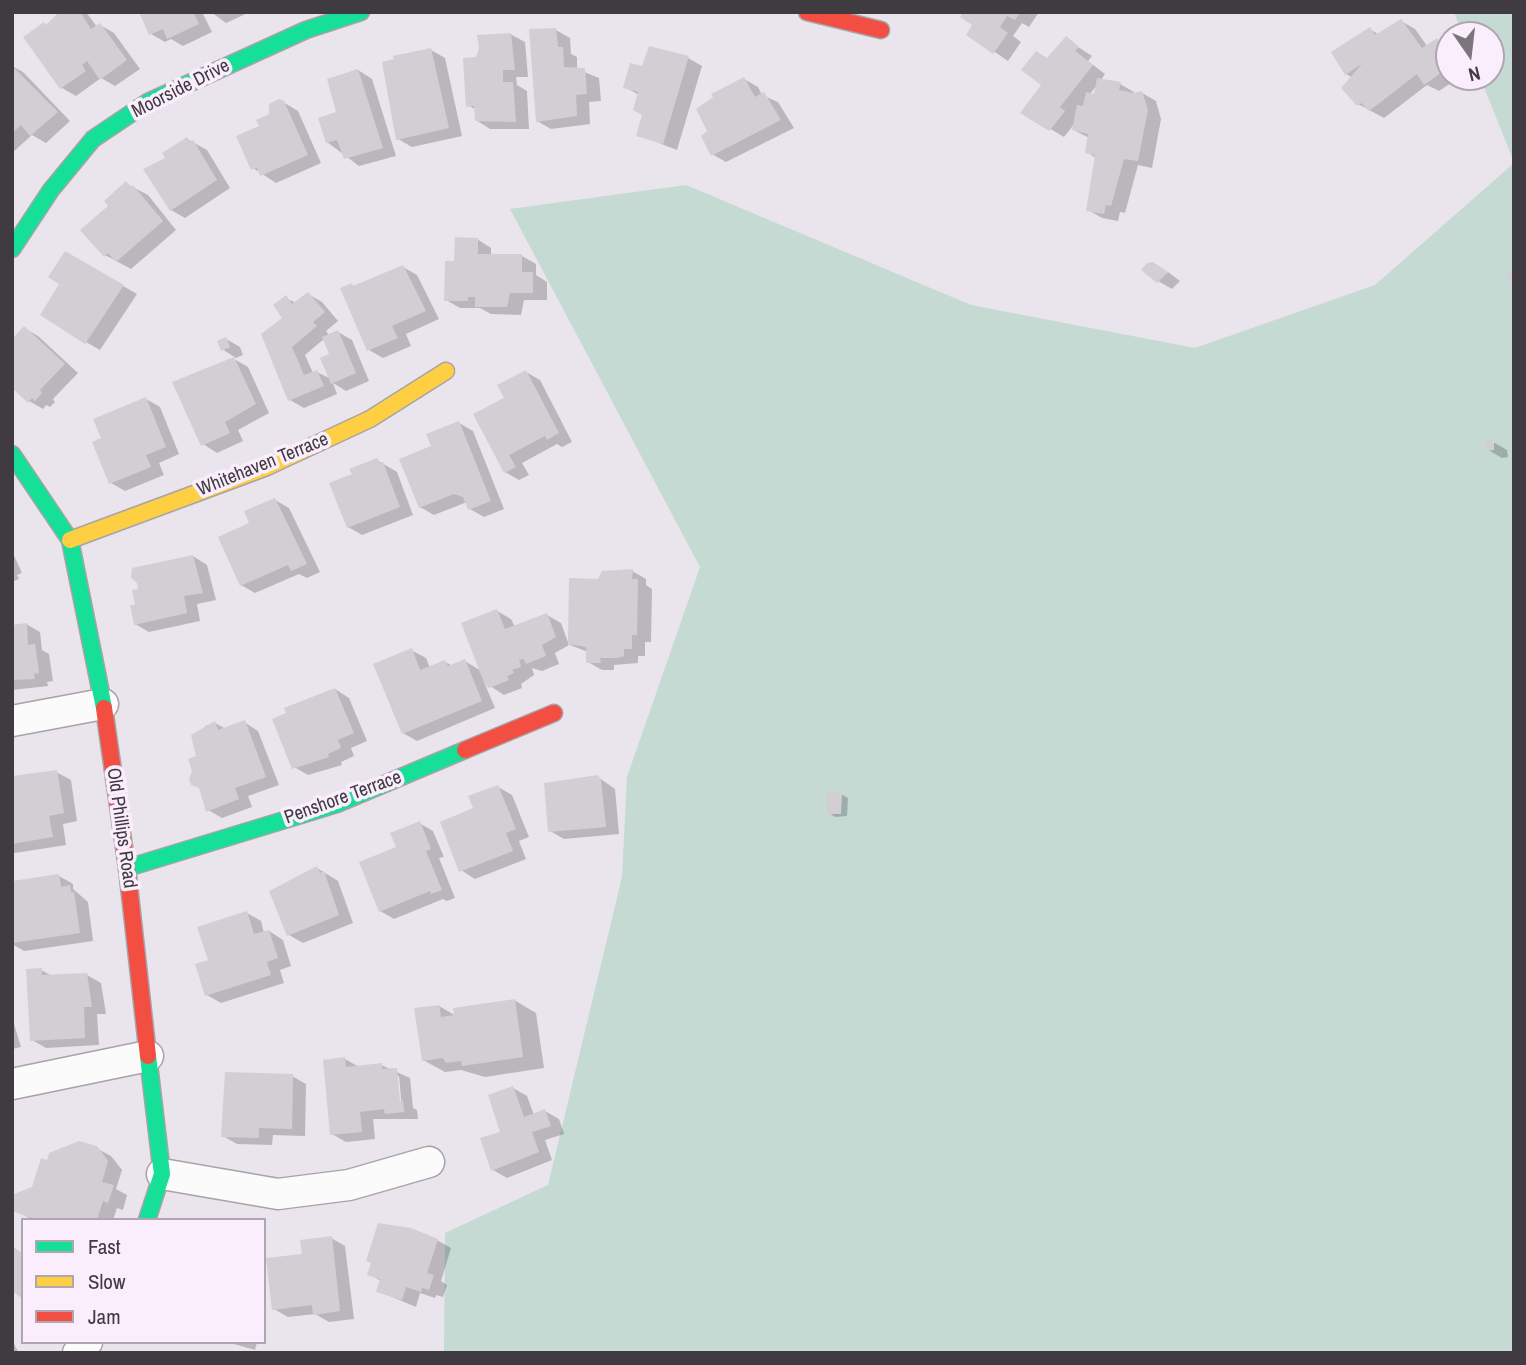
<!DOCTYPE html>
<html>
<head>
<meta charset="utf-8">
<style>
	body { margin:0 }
	#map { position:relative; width:1526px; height:1365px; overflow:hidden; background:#eae4ec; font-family:"Archivo Narrow",sans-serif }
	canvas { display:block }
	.frame { position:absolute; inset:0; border:14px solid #3f3b40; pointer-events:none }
	.legend { position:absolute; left:21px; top:1218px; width:245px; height:126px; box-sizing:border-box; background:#faedfc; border:2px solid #afa6b1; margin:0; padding:9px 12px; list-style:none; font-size:21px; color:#3f3b40 }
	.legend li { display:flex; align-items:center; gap:14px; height:35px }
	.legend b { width:35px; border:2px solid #afa6b1 }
	.north { position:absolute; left:1435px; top:21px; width:70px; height:70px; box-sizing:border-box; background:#faedfc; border:2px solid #afa6b1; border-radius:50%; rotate:166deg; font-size:19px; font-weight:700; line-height:28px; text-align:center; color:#3f3b40 }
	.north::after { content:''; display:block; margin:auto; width:24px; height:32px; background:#7b767c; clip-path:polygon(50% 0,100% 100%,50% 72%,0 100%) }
</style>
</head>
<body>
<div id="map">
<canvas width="1526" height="1365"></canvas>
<div class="frame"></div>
<ul class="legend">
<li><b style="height:9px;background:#16e098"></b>Fast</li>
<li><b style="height:9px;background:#ffcf43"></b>Slow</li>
<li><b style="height:9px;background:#f24e42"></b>Jam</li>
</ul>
<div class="north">N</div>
</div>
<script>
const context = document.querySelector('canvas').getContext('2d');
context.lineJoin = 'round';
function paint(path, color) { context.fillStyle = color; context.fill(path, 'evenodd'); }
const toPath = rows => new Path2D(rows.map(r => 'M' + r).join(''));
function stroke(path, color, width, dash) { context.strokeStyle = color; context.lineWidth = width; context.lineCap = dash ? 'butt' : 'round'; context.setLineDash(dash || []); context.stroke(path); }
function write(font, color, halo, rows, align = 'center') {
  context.font = font + ' "Archivo Narrow",sans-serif'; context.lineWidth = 7; context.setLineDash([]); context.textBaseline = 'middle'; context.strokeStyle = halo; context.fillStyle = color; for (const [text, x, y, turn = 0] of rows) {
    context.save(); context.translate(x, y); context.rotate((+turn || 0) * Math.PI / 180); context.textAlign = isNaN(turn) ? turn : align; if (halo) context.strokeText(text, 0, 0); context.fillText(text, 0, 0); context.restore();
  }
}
const green = toPath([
	[1454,12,1514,12,1514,162,1480,77,1491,77,1491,35,1463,35],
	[1514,163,1514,1353,444,1353,445,1233,548,1185,622,877,627,777,700,567,510,209,686,185,971,305,1195,348,1375,285]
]);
const shadow = toPath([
	[64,12,86,12,97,27,100,25,114,33,140,69,115,86,101,78,76,96,62,88,26,37,44,24,48,26],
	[141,12,202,12,212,32,183,46,171,39,165,42,151,34],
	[211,12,250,12,226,23],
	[965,12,1039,12,1029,27,1022,23,1013,36,1021,42,1008,61,968,34,975,25],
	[1401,21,1415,29,1427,46,1437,40,1449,47,1449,77,1460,77,1439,91,1427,85,1384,118,1358,104,1353,78,1346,74,1370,29,1379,35],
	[556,30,570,38,571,54,577,57,577,69,599,78,601,101,589,102,590,124,551,129,537,121],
	[510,34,525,42,528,77,516,77,517,85,527,91,529,129,490,129,476,120,476,110,468,105,477,59],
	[1066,39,1092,56,1088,61,1105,74,1101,80,1120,84,1134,92,1133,96,1142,93,1156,101,1161,119,1152,168,1138,165,1125,213,1120,212,1118,221,1102,218,1088,210,1096,158,1087,152,1089,138,1074,130,1075,123,1064,137,1022,112,1043,85,1048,59],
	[1098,84,1095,96,1089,95],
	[431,50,445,58,462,136,412,147,398,139],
	[688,58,702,66,677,150,638,135,644,114,639,95,625,87,643,68],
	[12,66,23,72,70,121,46,143,32,135,12,153],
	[358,70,372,79,396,156,359,166,327,142],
	[744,79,758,87,762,95,778,102,794,128,726,162,712,154],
	[283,102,298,111,321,163,276,183,253,168,261,127],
	[187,139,207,150,230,188,185,218,171,210,168,158],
	[127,184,148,195,176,230,131,269,105,255,110,206],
	[477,239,491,248,491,256,522,256,536,264,536,275,547,282,547,300,524,300,521,315,491,314,480,308,460,308,446,300,456,263],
	[65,253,137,294,100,350,86,342,62,284],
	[403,267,417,275,439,319,406,334,411,346,383,358,369,350,352,285,355,287],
	[1168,272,1180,281,1172,289,1158,281],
	[308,294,322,302,338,321,326,331,330,336,338,332,352,340,369,381,346,391,333,383,337,394,304,408,290,400,285,318,286,298,296,303],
	[324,339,331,355,331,379,317,372,313,373,305,355],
	[24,328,38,336,78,373,53,399,55,402,50,407,46,405,43,409,29,401],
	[226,339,240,347,243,355,236,358,222,349],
	[234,359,248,367,269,413,238,430,243,441,217,453,203,444],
	[526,372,540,380,572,442,562,447,557,444,522,463,529,475,519,480,505,472,506,398],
	[146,399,160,407,179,454,159,463,164,475,125,491,111,483,104,439],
	[459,423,473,431,504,509,484,517,470,509,467,502,434,515,420,507,434,447],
	[1493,442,1507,450,1508,457,1502,458,1488,450],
	[377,460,397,472,413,515,362,535,348,527,354,475],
	[275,500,289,508,320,572,307,578,299,574,255,593,241,585,252,524],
	[12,551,22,573,17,575,19,579,12,582],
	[193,556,207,565,216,600,197,604,200,621,149,632,135,624,141,590,133,575],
	[632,571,646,579,646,585,652,589,651,642,645,642,645,656,638,656,638,663,614,665,614,670,602,670,588,662,588,652,570,645,571,580,599,580],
	[497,611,511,619,515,627,547,615,561,623,569,645,555,653,559,664,542,671,532,668,534,675,521,684,522,688,504,695,484,682,495,708,417,741,403,733,411,650,426,658,430,668,445,662,453,666,465,661,481,671],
	[26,624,40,632,42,650,49,654,53,681,47,682,48,686,12,690,12,626],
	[335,689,349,698,367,741,351,748,354,756,341,762,342,765,308,775,294,767,289,714],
	[244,722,258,731,279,785,248,796,252,807,222,818,208,810,198,757,205,726,215,723,226,729],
	[56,772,71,780,77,821,63,824,66,845,15,853,12,852,12,789],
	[598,777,615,789,619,834,564,839,550,831],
	[498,787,512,795,529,837,519,841,526,859,475,879,461,870,475,808],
	[841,794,848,798,847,816,835,817,829,813],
	[419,823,433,831,444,857,439,858,455,898,447,901,443,899,394,919,380,911,399,848],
	[317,868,338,881,353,923,303,943,289,935],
	[59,876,73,884,73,889,88,902,93,941,24,951,12,944,12,883],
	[247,913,261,921,264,933,269,931,283,940,291,966,280,970,284,983,221,1003,207,995,210,961],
	[41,970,52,976,87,975,101,983,106,1014,97,1014,99,1045,46,1048,32,1040],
	[514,1000,536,1013,544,1068,485,1077,461,1070,445,1072,423,1060,439,1006,456,1016],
	[12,1017,21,1047,12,1049],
	[345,1059,359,1067,381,1065,410,1078,413,1108,417,1110,418,1119,373,1119,375,1139,346,1142,332,1134],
	[396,1076,399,1076,402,1109,399,1110],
	[292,1076,306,1084,305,1136,273,1135,272,1145,237,1144,223,1136],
	[513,1088,527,1096,534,1115,545,1111,559,1119,564,1134,545,1140,552,1160,507,1178,493,1170],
	[96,1148,111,1156,122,1170,116,1189,127,1195,123,1210,117,1208,113,1220,33,1220,12,1209,15,1196,33,1188,48,1162],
	[331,1238,345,1246,354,1319,329,1322,315,1314,288,1317,274,1309,304,1255],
	[437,1240,451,1248,441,1281,447,1285,443,1297,436,1295,435,1298,420,1293,416,1307,378,1291,381,1281,369,1274],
	[12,1340,19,1353,12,1353],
	[227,1342,257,1342,255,1350]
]);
const building = toPath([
	[59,12,80,12,91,29,100,23,127,60,100,80,87,61,82,65,86,71,60,89,23,37,44,22,46,25],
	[139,12,193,12,199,24,167,39,163,29,149,35],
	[963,12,1020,12,1015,20,1007,16,1000,27,1008,33,993,54,966,35,972,25,960,17],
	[1401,19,1422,48,1437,38,1449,58,1446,61,1449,67,1424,85,1417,74,1369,111,1361,103,1357,106,1341,88,1362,64,1345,75,1331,52,1370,27,1375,35],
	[556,28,558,47,563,47,564,67,585,68,587,94,576,95,577,116,536,122,529,29],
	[511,33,515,70,503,70,503,82,513,82,516,122,475,121,474,106,466,107,463,58,476,57,479,48,477,35],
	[1066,36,1079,47,1075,51,1093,65,1060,107,1065,111,1049,131,1020,113,1041,85,1021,70,1036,51,1047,58],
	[649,46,689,56,663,144,636,136,642,115,633,110,638,92,623,88,630,63,642,66],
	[431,48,449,128,396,140,382,62,394,59,393,56],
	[12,66,58,112,30,136,21,125,12,133],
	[358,69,383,148,344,159,337,140,326,143,318,118,336,112,327,79],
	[744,77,755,97,764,92,781,120,711,156,701,136,707,131,696,109,713,97,711,94],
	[1097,78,1121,82,1119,90,1134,93,1142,91,1148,110,1138,161,1124,159,1111,206,1106,205,1104,214,1086,211,1095,155,1085,153,1088,134,1072,130,1077,105,1083,106,1086,92,1094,94],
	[279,99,284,101,308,155,260,176,257,168,251,170,236,136,259,126,256,120,269,114,269,104],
	[187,137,190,142,193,140,217,180,170,211,143,169,165,158,162,153],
	[126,181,131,187,133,185,163,221,116,262,108,253,104,257,80,230,108,206,104,201],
	[455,237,478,238,478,254,522,254,522,272,533,272,533,293,510,293,507,307,475,307,475,297,468,297,468,301,444,301,445,261,454,261],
	[65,251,124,285,85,344,40,315,59,284,48,277],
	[1153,262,1168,272,1157,283,1141,270,1147,263],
	[403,265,426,311,392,326,398,338,367,351,340,288,352,283,353,286],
	[1514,270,1514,283,1511,284,1506,274],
	[308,292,325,312,313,322,317,326,292,347,304,375,317,370,324,386,288,401,261,334,282,318,273,305,286,295,292,304],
	[24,326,65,364,40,390,42,393,35,401,32,398,28,403,12,388,12,339],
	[338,330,356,373,331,384,320,358,329,354,322,337],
	[226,337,230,347,221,351,217,341],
	[234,357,256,404,225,422,230,433,201,446,172,382],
	[526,370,559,433,547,440,545,436,509,455,516,467,504,473,473,414,504,398,497,385],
	[146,397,166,447,146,455,151,467,109,484,92,442,101,438,93,419],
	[459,421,491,501,468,510,463,497,454,494,419,508,399,459,431,446,426,434],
	[1494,440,1494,450,1486,451,1485,441],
	[377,458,380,463,383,462,400,507,347,528,329,483,352,474,349,469],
	[275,498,307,564,291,571,288,565,240,586,218,537,249,523,244,511],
	[193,555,203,593,184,596,187,613,134,625,130,605,135,605,132,590,138,589,137,583,131,578,132,568],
	[633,569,632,579,638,579,637,635,632,635,632,649,624,649,624,656,618,658,600,658,601,663,586,663,586,647,568,644,569,578,598,579,602,571],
	[497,609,505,629,547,613,556,637,542,645,546,656,526,664,524,659,519,660,521,667,512,670,514,673,507,676,509,680,489,688,485,685,461,623],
	[27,623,28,645,35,644,39,673,34,674,35,679,12,680,12,625],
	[412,648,420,670,445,660,448,666,465,659,482,701,402,734,373,664],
	[335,688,354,733,338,740,341,748,328,754,329,757,292,769,272,719,286,713,284,708],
	[245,720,266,777,235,788,239,799,206,812,199,788,191,785,189,779,192,771,188,759,196,756,191,735,215,721,218,730],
	[57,770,64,813,49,816,53,837,12,844,12,776],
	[598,775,601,780,606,827,548,832,544,783],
	[498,785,516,829,506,833,513,851,459,872,440,822,473,808,468,796],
	[827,792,842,793,841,814,827,814],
	[420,821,431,849,426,851,442,890,431,894,430,891,379,912,359,862,396,847,390,833],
	[317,866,320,873,324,871,339,915,287,936,269,891],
	[59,874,61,887,70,885,71,892,74,892,80,933,12,943,12,881],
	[247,911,254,934,269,930,278,958,267,962,271,975,205,996,195,964,208,960,197,927],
	[42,968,42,975,87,973,92,1007,84,1007,85,1038,30,1041,26,969],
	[515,999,523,1057,462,1066,461,1061,446,1063,443,1058,422,1061,414,1008,439,1005,441,1017,454,1015,453,1008],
	[345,1057,346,1067,382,1063,382,1069,397,1068,400,1101,403,1100,404,1112,385,1114,384,1109,360,1112,362,1132,330,1135,323,1060],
	[225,1072,293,1074,292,1129,259,1128,259,1138,221,1137],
	[513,1086,524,1117,545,1109,551,1126,532,1132,539,1152,491,1171,480,1138,500,1132,488,1095],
	[79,1141,97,1146,108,1161,102,1182,114,1185,108,1203,103,1201,97,1220,38,1220,12,1211,14,1194,32,1187,41,1158,47,1160,49,1153],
	[378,1223,411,1228,438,1239,427,1273,434,1275,429,1290,422,1288,421,1292,406,1287,402,1300,376,1292,380,1279,367,1275,371,1263,366,1261],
	[332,1236,340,1311,313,1315,312,1305,272,1310,266,1258,302,1254,300,1240],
	[12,1246,23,1254,23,1299,12,1291]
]);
const street = toPath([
	[12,721,103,704],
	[12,1084,148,1056],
	[162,1174,278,1194,349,1185,429,1162],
	[78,1353,87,1342]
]);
const fast = toPath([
	[12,249,51,190,93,139,148,102,306,30,361,12],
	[12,454,70,540,104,708],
	[127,868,337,804,465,750],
	[147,1220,162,1174,148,1056]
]);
const slow = toPath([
	[70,540,267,467,370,419,446,371]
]);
const jam = toPath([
	[807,12,881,30],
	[104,708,127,868,148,1056],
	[465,750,554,713]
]);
const streetNames = [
	["Moorside Drive",181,89,-27],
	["Whitehaven Terrace",263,465,-22],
	["Penshore Terrace",343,798,-20],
	["Old Phillips Road",121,828,82]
];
paint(green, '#c4dad2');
paint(shadow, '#0003');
paint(building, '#d3ced4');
stroke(street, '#a7a3a8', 33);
stroke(fast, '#a7a3a8', 19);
stroke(slow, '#a7a3a8', 19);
stroke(jam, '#a7a3a8', 19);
stroke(street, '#fcfbfc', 30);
stroke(fast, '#16e098', 16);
stroke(slow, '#ffcf43', 16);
stroke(jam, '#f24e42', 16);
write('19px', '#3f3b40', '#faedfc', streetNames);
</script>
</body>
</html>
